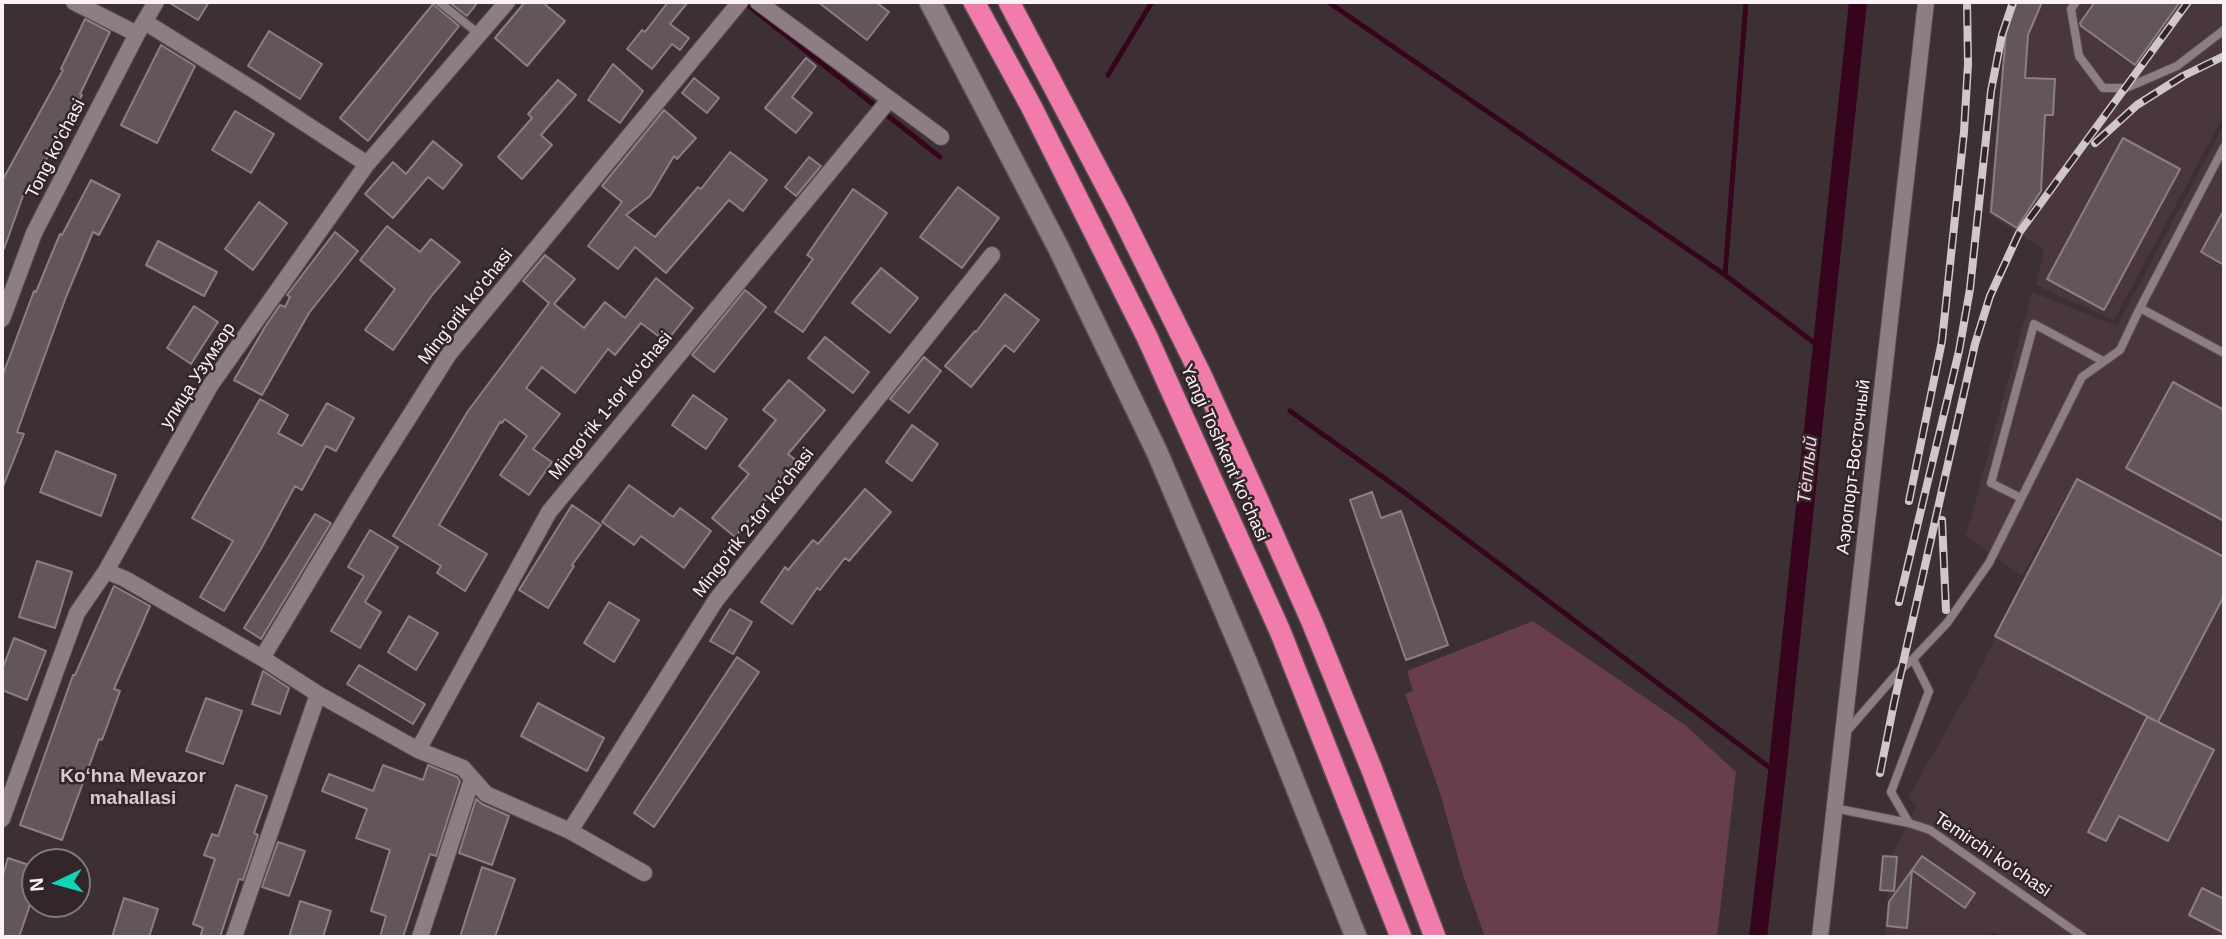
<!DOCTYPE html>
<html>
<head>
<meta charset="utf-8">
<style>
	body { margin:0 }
	#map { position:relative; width:2226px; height:939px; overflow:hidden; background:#3c3034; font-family:Arial,sans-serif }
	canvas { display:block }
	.frame { position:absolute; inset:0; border:4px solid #faf2f5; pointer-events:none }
	.north { position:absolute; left:21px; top:848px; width:70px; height:70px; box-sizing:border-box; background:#32262a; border:2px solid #82787b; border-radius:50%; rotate:265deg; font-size:19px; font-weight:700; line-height:28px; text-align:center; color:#faf2f5 }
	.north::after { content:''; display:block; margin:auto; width:24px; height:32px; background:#10d5b4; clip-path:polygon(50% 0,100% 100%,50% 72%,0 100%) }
</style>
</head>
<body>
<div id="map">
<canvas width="2226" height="939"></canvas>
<div class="frame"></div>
<div class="north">N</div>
</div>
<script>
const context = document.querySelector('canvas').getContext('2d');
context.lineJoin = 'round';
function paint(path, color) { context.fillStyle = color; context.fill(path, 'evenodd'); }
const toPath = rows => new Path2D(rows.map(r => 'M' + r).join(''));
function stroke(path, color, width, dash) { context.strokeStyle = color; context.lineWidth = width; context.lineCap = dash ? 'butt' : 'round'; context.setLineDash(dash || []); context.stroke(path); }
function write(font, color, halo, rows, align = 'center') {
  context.font = font + ' Arial,sans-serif'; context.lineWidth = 5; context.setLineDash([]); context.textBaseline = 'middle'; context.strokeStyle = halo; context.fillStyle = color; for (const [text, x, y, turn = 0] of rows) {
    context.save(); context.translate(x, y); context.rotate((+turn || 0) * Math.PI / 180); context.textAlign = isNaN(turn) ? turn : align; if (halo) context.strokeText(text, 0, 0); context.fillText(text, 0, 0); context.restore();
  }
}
const built = toPath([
	[2016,2,2224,2,2224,115,2114,320,2036,285,2044,249,1988,214,2005,34],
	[2224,125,2224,937,1884,937,1892,855,1917,805,1908,798,1965,698,2072,485,2022,576,1966,536,2032,292,2117,326]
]);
const green = toPath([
	[1533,621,1685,725,1736,772,1717,937,1485,937,1463,875,1441,796,1405,694,1413,691,1407,671]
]);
const stream = toPath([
	[744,2,940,157],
	[1328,2,1725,275,1821,348],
	[1108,75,1152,2],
	[1725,275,1746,2],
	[1290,411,1401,490,1777,773],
	[1992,937,1997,937]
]);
const canal = toPath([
	[1758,937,1777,773,1858,2]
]);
const building = toPath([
	[168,2,209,2,198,20,168,2],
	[449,2,478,2,467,16,449,2],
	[525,2,542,2,565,21,527,66,495,38,525,2],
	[668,2,688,2,670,24,689,38,680,50,672,44,652,69,627,49,642,30,645,32,668,2],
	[818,2,876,2,889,12,867,40,818,2],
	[2017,2,2042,2,2028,35,2025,78,2055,79,2053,115,2045,115,2041,191,2017,228,1991,212,2006,33,2017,2],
	[2095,2,2180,2,2135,65,2081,26,2080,23,2095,2],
	[433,4,459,26,368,141,340,118,433,4],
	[85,19,110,32,80,94,82,95,28,192,25,190,4,249,2,249,2,181,63,70,61,69,85,19],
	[269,31,322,64,300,99,248,66,269,31],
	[161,45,195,66,157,143,121,125,161,45],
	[806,58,816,66,792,97,812,113,796,133,765,108,806,58],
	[613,64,643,91,620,123,588,100,613,64],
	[694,78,719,98,707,113,682,93,694,78],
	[558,80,576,95,541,135,552,145,522,179,498,157,532,118,528,114,558,80],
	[664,110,696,138,677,159,674,156,650,196,626,215,655,237,698,187,701,189,730,152,767,180,743,211,729,200,666,273,635,247,618,269,588,246,622,202,602,186,664,110],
	[235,111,274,134,251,173,212,150,235,111],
	[2123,138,2180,169,2104,310,2047,279,2123,138],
	[433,141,462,165,443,189,428,177,393,218,365,194,393,162,406,174,433,141],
	[809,157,821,166,796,196,785,187,809,157],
	[91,180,120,195,99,235,93,232,66,297,17,432,24,434,2,489,2,377,34,291,36,292,60,234,62,235,91,180],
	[958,187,999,218,962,268,920,237,958,187],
	[853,189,887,213,803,332,775,312,813,259,807,255,853,189],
	[259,202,287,223,253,270,225,249,259,202],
	[2224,210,2224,265,2201,252,2224,210],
	[387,226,420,252,431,239,460,262,433,294,393,350,365,330,395,289,360,260,387,226],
	[335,232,358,251,309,313,262,395,234,380,265,327,280,305,285,307,290,297,287,295,335,232],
	[158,241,217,272,204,296,146,265,158,241],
	[545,255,575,279,554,304,584,328,605,302,625,318,656,278,693,308,666,342,641,323,615,355,608,349,575,393,542,367,526,388,560,414,533,449,552,462,529,495,500,475,527,436,505,419,502,423,500,422,439,525,487,554,465,591,437,573,441,566,393,536,468,411,549,303,523,281,545,255],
	[881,268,918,298,890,333,852,303,881,268],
	[745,290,766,307,714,372,692,355,745,290],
	[1005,294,1039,320,1014,352,1005,345,971,387,945,366,975,331,976,332,1005,294],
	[194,306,218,322,191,364,167,348,194,306],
	[825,337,869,372,853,393,808,358,825,337],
	[924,357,941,371,909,413,890,399,924,357],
	[789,380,825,410,788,454,797,461,735,537,712,518,749,474,739,466,776,420,763,410,789,380],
	[2173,382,2224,410,2224,521,2126,468,2173,382],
	[693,395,727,419,706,449,672,425,693,395],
	[260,399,288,415,278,433,302,446,327,403,354,418,336,451,326,446,302,490,295,486,261,549,224,611,200,597,233,541,192,518,260,399],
	[912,425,938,444,912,481,886,462,912,425],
	[56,451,116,475,101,516,40,492,56,451],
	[2077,479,2224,557,2224,596,2158,722,2214,750,2168,841,2119,816,2106,841,2088,832,2147,717,2156,721,1995,636,2077,479],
	[629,485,673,517,680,508,711,531,684,568,641,536,634,545,602,522,629,485],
	[865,489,891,512,849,561,845,558,820,590,817,588,792,624,761,602,785,567,788,570,813,540,818,544,865,489],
	[1372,492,1381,518,1401,511,1448,645,1406,660,1350,500,1372,492],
	[572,505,601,525,572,565,574,566,548,608,519,590,572,505],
	[315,514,331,523,261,639,244,628,315,514],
	[370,530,398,547,365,602,381,612,360,648,331,631,364,576,348,567,370,530],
	[37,561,72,572,55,628,19,617,37,561],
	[114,586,150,606,114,689,120,691,102,740,99,739,62,840,20,825,73,675,75,675,114,586],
	[609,602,639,620,614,662,584,643,609,602],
	[730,609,752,622,733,654,710,641,730,609],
	[409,616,438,633,416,670,388,652,409,616],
	[14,638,46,651,27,700,2,690,2,670,14,638],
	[737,657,759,672,654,827,634,813,737,657],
	[359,665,425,704,413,724,347,684,359,665],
	[263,671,289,688,280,714,252,704,263,671],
	[206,698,242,711,223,764,186,751,206,698],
	[538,703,604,738,587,771,521,736,538,703],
	[383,765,423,780,428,765,457,777,460,781,436,856,430,854,403,937,380,937,386,916,371,911,390,850,356,838,367,809,322,791,329,774,373,791,383,765],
	[236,785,267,796,254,833,258,835,243,880,239,879,220,937,200,937,203,928,193,924,215,859,204,855,212,834,218,836,236,785],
	[476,799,482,804,509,816,492,865,459,853,476,799],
	[278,842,305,851,289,896,262,887,278,842],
	[1883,856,1897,857,1894,891,1880,890,1883,856],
	[1922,856,1975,893,1965,908,1912,870,1907,928,1887,926,1889,902,1922,856],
	[8,858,35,867,35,890,19,937,2,937,2,878,8,858],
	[482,867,515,879,495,937,460,937,482,867],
	[2202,888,2224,899,2224,933,2189,915,2202,888],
	[124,898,158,909,149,937,112,937,124,898],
	[300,901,331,911,323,937,289,937,300,901]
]);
const lane = toPath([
	[439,2,479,34],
	[2076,2,2071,9,2079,56,2103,88,2126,88,2177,66,2224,30],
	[2224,147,2140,308,2224,353],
	[2021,498,1991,483,2034,324,2103,361],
	[1847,731,1901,669,1913,659],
	[1834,808,1909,823,1930,830,2083,937],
	[1909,823,1891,792,1929,691,1913,659,1947,623,1989,563,2082,377,2120,350,2140,308]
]);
const street = toPath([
	[74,2,137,34],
	[758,2,941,137],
	[145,22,257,92,367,164],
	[2,319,34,233,137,34,156,2],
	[106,571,125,579,262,658,318,694,418,750,463,768,486,794,570,831,644,873],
	[262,658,371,477,449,354,740,2],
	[418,750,549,512,889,100],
	[2,819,77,613,106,571,210,386,367,164,507,2],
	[570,831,716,600,992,255],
	[234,937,318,694],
	[420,937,472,779],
	[1820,937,1926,2]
]);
const secondary = toPath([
	[930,2,1058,247,1157,452,1246,661,1356,937]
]);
const highway = toPath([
	[974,2,1031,106,1147,337,1280,631,1401,937],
	[1009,2,1120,212,1201,375,1257,498,1312,622,1372,770,1435,937]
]);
const rail = toPath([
	[2095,143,2137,105,2183,76,2224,56],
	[1909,501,1942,341,1964,132,1968,64,1967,2],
	[1942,520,1946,610],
	[1899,602,1959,351,1970,289,1991,91,2002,35,2013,2],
	[1880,773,1894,703,1975,344,1990,296,2019,233,2188,2]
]);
const streetNames = [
	["Tong ko'chasi",56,149,-63],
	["Ming'orik ko'chasi",466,307,-52],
	["улица Узумзор",198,376,-57],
	["Mingo‘rik 1-tor ko‘chasi",611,406,-51],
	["Yangi Toshkent ko‘chasi",1224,453,66],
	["Аэропорт-Восточный",1854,467,-83],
	["Mingo‘rik 2-tor ko‘chasi",754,523,-52],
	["Temirchi ko'chasi",1992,855,34]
];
const waterNames = [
	["Тёплый",1808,470,-84]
];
const neighbourhoodNames = [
	["Koʻhna Mevazor",133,777],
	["mahallasi",133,799]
];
paint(built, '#4a373e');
paint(green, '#683e4e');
stroke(stream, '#36041d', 5);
stroke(canal, '#36041d', 18);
paint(building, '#63565b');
stroke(building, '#8d7e83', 2);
stroke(lane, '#574c50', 10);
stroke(street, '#574c50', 18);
stroke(secondary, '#574c50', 24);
stroke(highway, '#574c50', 24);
stroke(lane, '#8c7e82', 8);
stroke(street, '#8c7e82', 16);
stroke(secondary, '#8c7e82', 21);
stroke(highway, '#f17cab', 21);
stroke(rail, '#d0c7ca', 8);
stroke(rail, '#32262a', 5, [16]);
write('18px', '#faf2f5', '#32262a', streetNames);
write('italic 19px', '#f6d1dd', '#32262a', waterNames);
write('bold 19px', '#dacacf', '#32262a', neighbourhoodNames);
</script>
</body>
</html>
